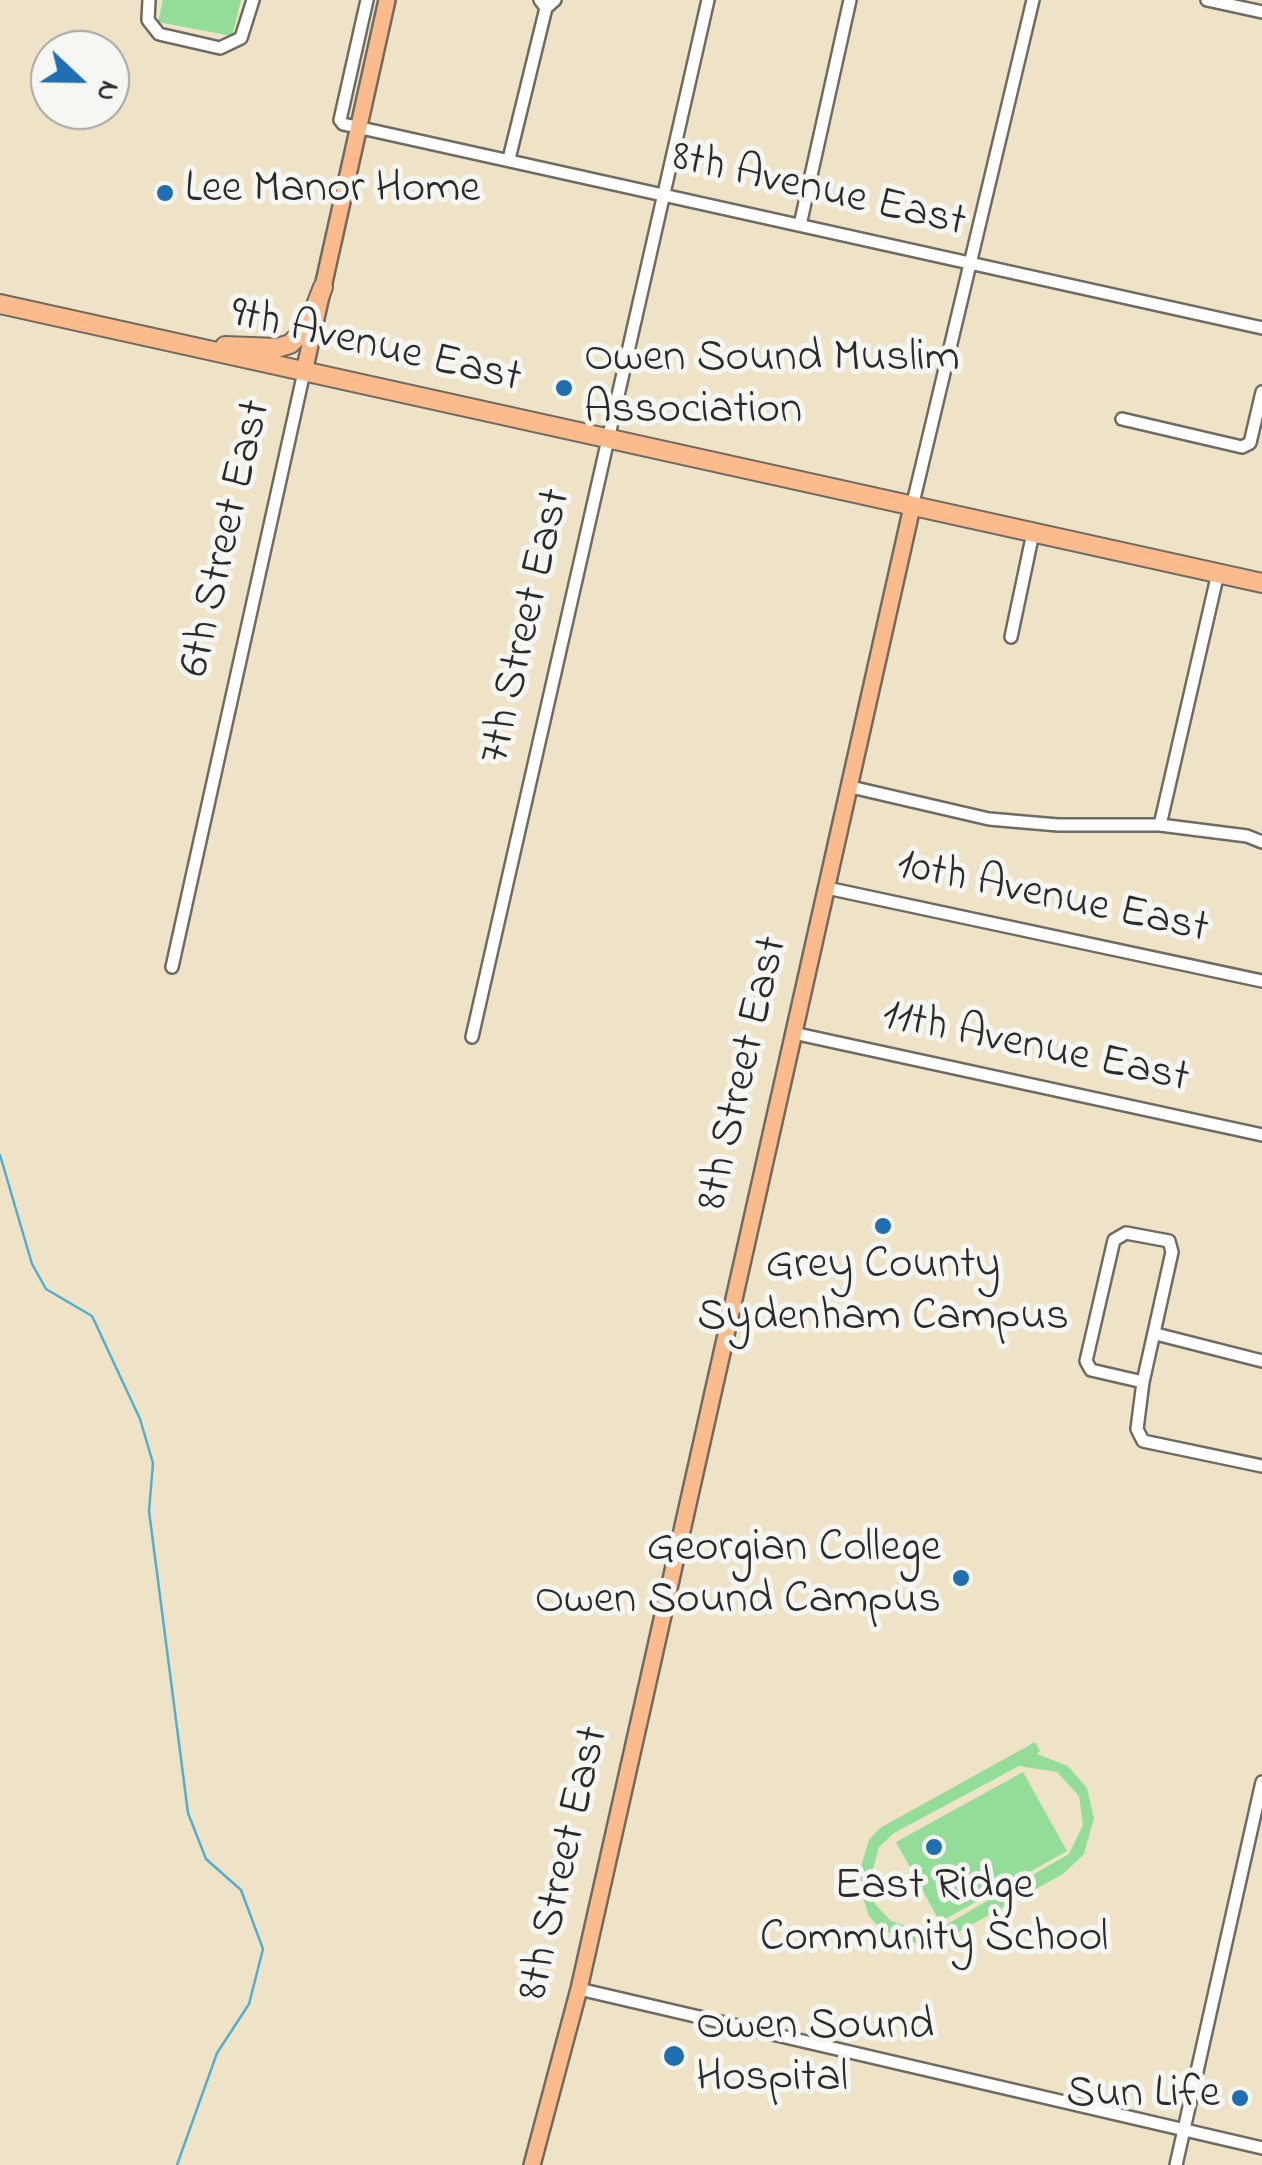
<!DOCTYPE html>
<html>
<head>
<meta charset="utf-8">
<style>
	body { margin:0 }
	#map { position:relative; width:1262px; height:2165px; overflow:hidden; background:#efe3c7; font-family:"Indie Flower",sans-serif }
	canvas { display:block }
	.north { position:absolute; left:30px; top:30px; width:100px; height:100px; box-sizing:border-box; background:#f6f6f2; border:2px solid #a5a5a2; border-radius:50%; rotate:112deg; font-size:28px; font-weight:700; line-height:40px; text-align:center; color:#2b2b2b }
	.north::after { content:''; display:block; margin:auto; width:35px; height:45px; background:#1f6fb2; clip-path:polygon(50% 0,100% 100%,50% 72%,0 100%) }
</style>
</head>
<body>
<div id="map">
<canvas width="1262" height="2165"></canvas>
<div class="north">N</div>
</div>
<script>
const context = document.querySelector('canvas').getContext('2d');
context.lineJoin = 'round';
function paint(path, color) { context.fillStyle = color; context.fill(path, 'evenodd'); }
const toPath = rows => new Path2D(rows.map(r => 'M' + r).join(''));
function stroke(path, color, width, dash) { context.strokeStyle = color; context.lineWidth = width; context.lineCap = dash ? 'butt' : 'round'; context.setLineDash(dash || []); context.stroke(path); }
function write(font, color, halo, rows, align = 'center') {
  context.font = font + ' "Indie Flower",sans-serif'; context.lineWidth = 10; context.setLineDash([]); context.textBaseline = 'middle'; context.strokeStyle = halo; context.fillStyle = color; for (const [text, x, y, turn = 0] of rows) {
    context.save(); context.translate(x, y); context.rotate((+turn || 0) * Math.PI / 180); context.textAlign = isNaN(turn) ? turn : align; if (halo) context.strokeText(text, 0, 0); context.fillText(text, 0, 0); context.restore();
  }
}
const green = toPath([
	[163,0,241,0,232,36,158,22],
	[1035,1742,1040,1751,1037,1754,1068,1766,1087,1788,1094,1818,1084,1854,1063,1874,951,1936,916,1943,882,1930,869,1916,857,1879,869,1840,880,1828],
	[1019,1766,1057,1772,1079,1796,1083,1825,1069,1854,942,1927,922,1931,891,1921,875,1904,869,1883,879,1847,894,1833],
	[1023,1772,1067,1851,940,1922,896,1842]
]);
const stream = toPath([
	[0,1155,32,1264,46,1289,92,1316,140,1419,153,1463,149,1511,188,1813,206,1859,241,1890,263,1949,249,2004,217,2053,177,2165]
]);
const minor = toPath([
	[149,0,148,20,159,34,220,48,241,38,253,0],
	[367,0,340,120,343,124,1262,328],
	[540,0,546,8,555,0],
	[1207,0,1262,12],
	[509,159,546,8],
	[800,225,850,0],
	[1122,419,1242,447,1250,443,1262,392],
	[912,507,1033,0],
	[1011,637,1033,533],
	[851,787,989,819,1058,825,1160,825,1247,836,1262,842],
	[1160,825,1218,573],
	[827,888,1262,981],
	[172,967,304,372],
	[793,1033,1262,1135],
	[472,1037,708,0],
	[1156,1334,1262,1361],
	[1143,1382,1091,1370,1086,1361,1114,1240,1126,1233,1169,1241,1172,1252,1143,1382,1137,1429,1143,1441,1262,1466],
	[579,1989,1262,2148],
	[1176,2165,1262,1782]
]);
const major = toPath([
	[304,372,387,0],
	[532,2165,579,1989,912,507]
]);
const highway = toPath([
	[0,304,1262,583],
	[225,346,277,348,290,344,307,328,323,287]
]);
const markers = [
	[165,193,10,"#1f6fb2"],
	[564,388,10,"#1f6fb2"],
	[883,1226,10,"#1f6fb2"],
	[961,1578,10,"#1f6fb2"],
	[934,1847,10,"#1f6fb2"],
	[674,2056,12,"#1f6fb2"],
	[1240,2098,10,"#1f6fb2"]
];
const poiNames = [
	["Lee Manor Home",185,193],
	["Owen Sound Muslim",584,362],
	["Association",584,414],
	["Grey County",883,1269,"center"],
	["Sydenham Campus",883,1321,"center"],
	["Georgian College",941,1552,"right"],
	["Owen Sound Campus",941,1604,"right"],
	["East Ridge",934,1890,"center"],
	["Community School",934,1942,"center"],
	["Owen Sound",696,2030],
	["Hospital",696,2082],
	["Sun Life",1220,2098,"right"]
];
const streetNames = [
	["8th Avenue East",818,193,13],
	["9th Avenue East",375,349,13],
	["6th Street East",229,539,-77],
	["7th Street East",529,627,-77],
	["10th Avenue East",1052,900,12],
	["11th Avenue East",1035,1050,12],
	["8th Street East",746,1074,-77],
	["8th Street East",567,1864,-77]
];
paint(green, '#93dd99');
stroke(stream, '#52afd0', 2.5);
stroke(minor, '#706b62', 16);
stroke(major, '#706b62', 20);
stroke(highway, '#706b62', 22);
stroke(minor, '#fff', 11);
stroke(major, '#fbbb8c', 15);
stroke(highway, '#fbbb8c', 18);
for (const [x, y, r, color] of markers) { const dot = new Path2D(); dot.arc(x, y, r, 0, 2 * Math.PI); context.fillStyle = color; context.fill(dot); stroke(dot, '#f6f6f2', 4); }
write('45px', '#2b2b2b', '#f6f6f2', poiNames, 'left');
write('45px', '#2b2b2b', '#f6f6f2', streetNames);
</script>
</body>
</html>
